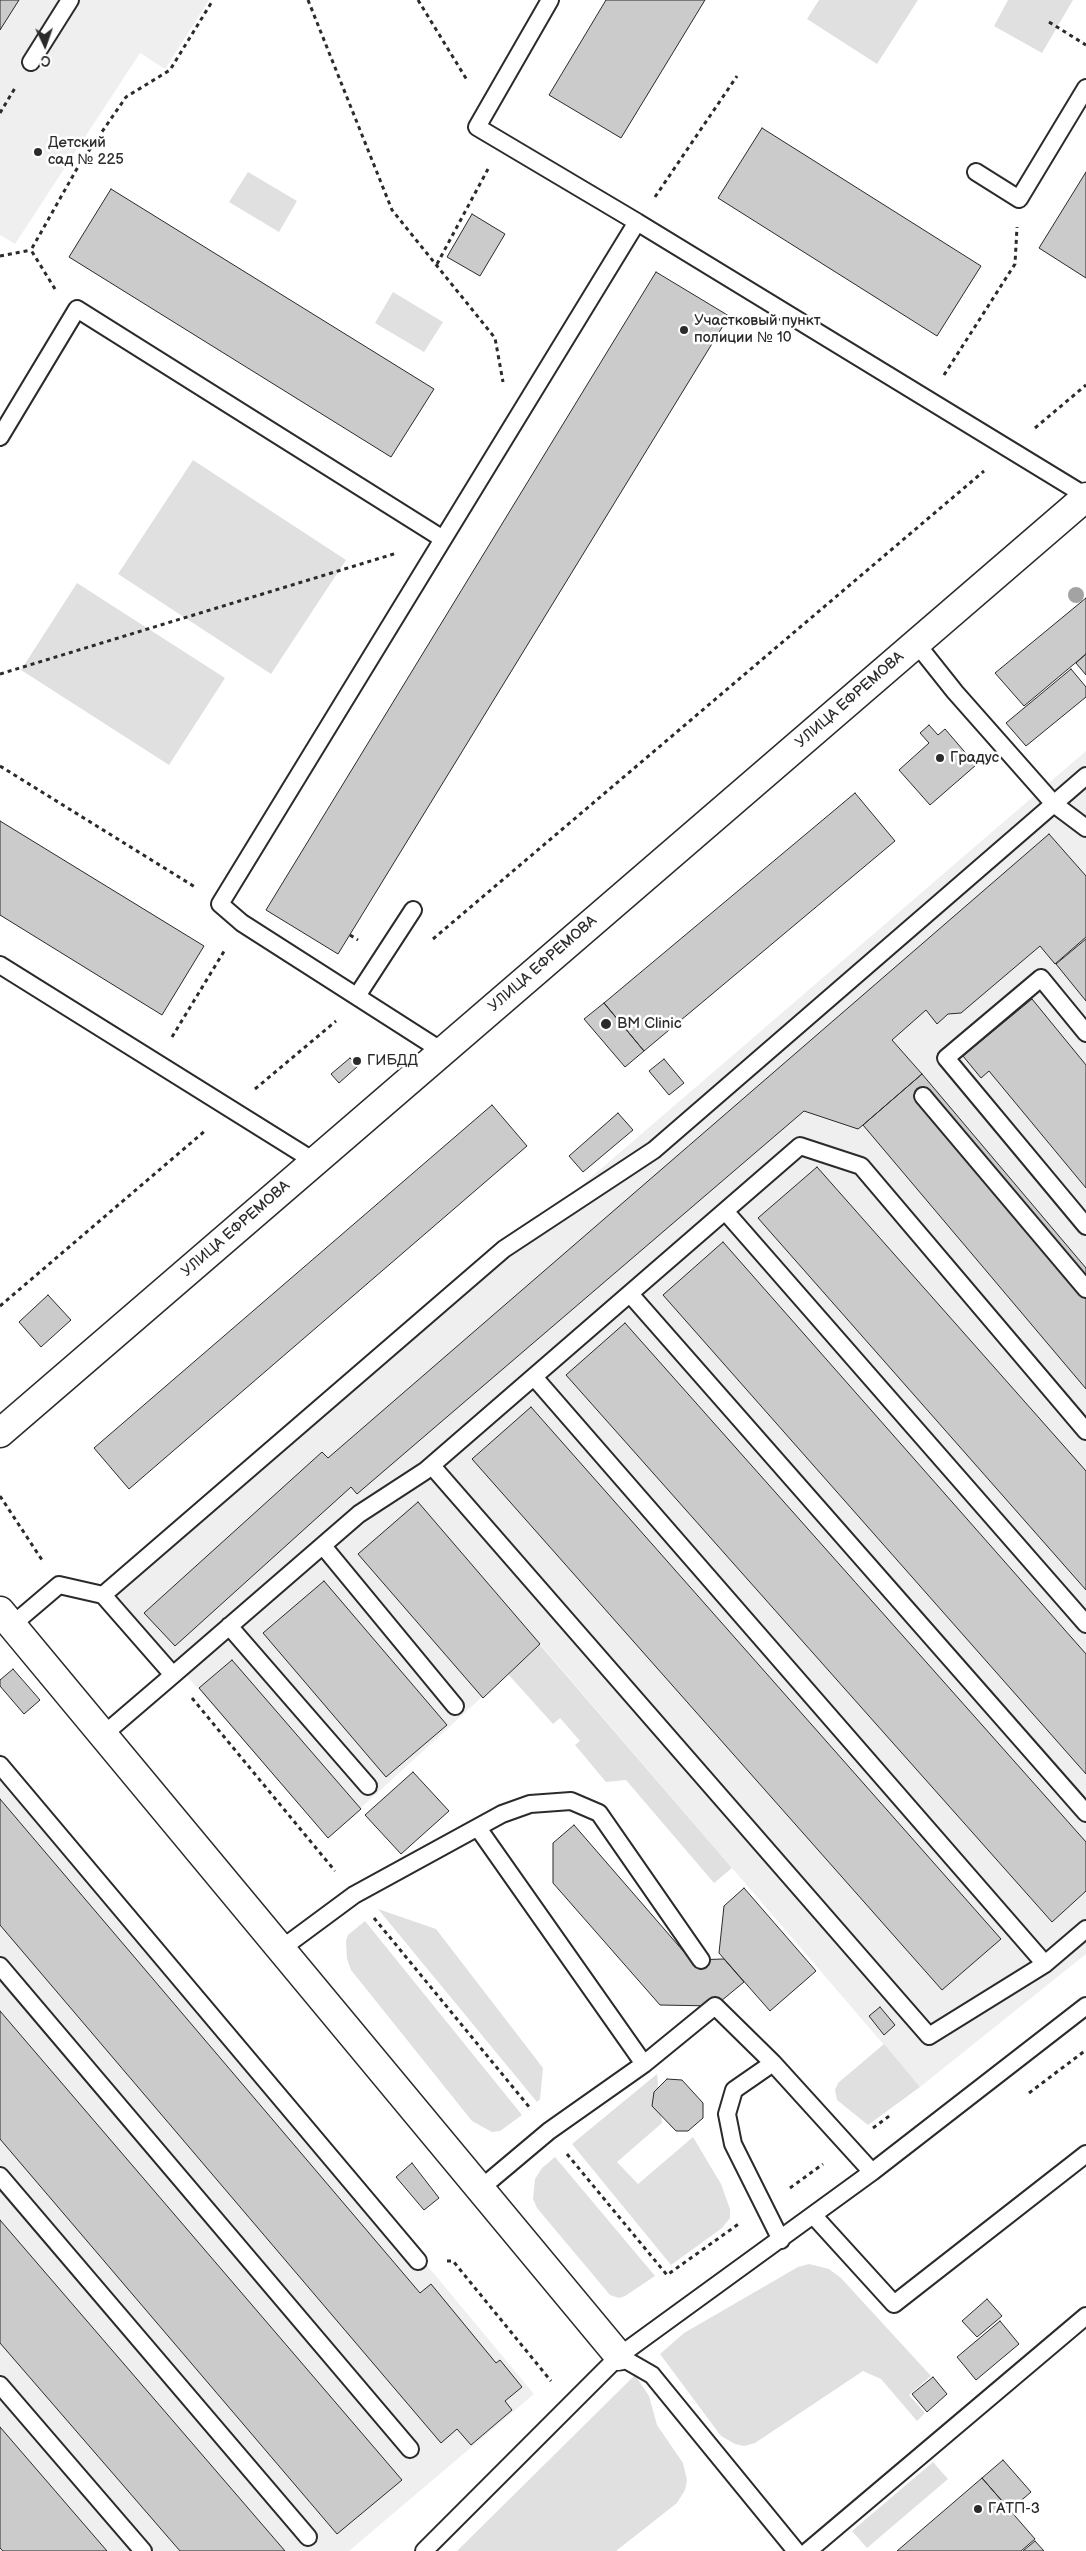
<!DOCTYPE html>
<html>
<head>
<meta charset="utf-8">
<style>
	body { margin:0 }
	#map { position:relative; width:1086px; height:2551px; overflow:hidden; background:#fff; font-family:"Balsamiq Sans",sans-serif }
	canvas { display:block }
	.north { position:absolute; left:20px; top:20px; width:50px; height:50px; -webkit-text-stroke:4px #fff; paint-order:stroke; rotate:177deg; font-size:14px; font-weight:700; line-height:20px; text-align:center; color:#2b2b2b }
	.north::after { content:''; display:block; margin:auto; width:18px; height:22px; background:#2b2b2b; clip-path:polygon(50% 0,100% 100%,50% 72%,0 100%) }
</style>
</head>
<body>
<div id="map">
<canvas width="1086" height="2551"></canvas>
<div class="north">С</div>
</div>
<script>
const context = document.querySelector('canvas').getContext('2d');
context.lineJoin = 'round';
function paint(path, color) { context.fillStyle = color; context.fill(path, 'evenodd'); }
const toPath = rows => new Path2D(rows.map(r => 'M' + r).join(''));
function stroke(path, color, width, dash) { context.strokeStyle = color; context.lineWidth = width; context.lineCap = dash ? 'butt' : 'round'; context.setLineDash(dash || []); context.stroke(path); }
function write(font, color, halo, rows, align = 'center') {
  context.font = font + ' "Balsamiq Sans",sans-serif'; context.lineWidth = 5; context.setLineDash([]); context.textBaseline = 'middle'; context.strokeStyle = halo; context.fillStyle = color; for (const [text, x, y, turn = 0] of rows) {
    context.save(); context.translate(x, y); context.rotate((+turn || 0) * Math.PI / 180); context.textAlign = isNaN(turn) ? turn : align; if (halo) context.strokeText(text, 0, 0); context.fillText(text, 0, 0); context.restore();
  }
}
const built = toPath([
	[0,0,209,0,165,69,140,53,15,244,0,235],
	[1086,751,1086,1954,920,2087,540,1644,328,1838,112,1590],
	[0,1752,534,2394,349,2551,0,2551]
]);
const green = toPath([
	[819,0,918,0,877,64,807,19],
	[1008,0,1073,0,1042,53,994,26],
	[248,172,297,201,279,232,229,202],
	[393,292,443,322,424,352,375,323],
	[193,460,346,560,271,674,118,574],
	[77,583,225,678,169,765,21,670],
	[540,1645,732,1868,714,1883,626,1780,606,1782,575,1745,580,1741,560,1718,553,1724,508,1674],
	[378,1909,436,1929,543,2068,540,2099,537,2102],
	[365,1921,522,2115,500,2131,492,2132,472,2121,351,1970,347,1959,346,1941,348,1935],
	[884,2044,920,2087,868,2125,837,2100,835,2090,838,2083],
	[657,2074,662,2123,617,2162,638,2184,693,2137,721,2184,730,2209,730,2218,722,2228,671,2265,572,2144],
	[555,2157,655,2276,625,2296,619,2298,610,2295,537,2208,533,2199,535,2179,542,2168],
	[809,2264,829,2269,841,2278,931,2376,909,2395,925,2413,917,2421,881,2379,863,2371,755,2443,744,2446,735,2444,721,2436,660,2354,684,2333,798,2267],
	[635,2375,649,2396,657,2425,683,2463,687,2480,685,2490,677,2503,616,2551,457,2551],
	[933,2462,948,2479,867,2548,852,2531]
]);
const building = toPath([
	[0,0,19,0,0,30,0,0],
	[606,0,705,0,621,138,549,95,606,0],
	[762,128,981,266,937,336,718,198,762,128],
	[1086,172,1086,278,1039,248,1086,172],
	[111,189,434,389,391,457,69,257,111,189],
	[472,214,505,234,480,276,447,257,472,214],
	[656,272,729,316,338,954,266,910,656,272],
	[1086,598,1086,654,1024,706,995,673,1086,598],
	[1086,654,1086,675,1076,663,1086,654],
	[1071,669,1086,687,1086,697,1026,746,1006,723,1071,669],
	[929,725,938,735,945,729,976,765,930,805,899,770,929,743,920,733,929,725],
	[855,793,895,841,644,1051,604,1003,855,793],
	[0,821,204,946,162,1015,0,915,0,821],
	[1049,834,1086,876,1086,937,1055,964,1040,946,961,1013,948,1014,937,1024,926,1010,892,1040,922,1074,863,1125,858,1129,804,1111,357,1494,351,1487,175,1646,144,1613,322,1452,328,1458,1049,834],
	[1086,939,1086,1001,1056,964,1086,939],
	[1032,999,1086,1065,1086,1188,989,1071,981,1078,963,1056,1032,999],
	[604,1003,644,1051,625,1067,584,1019,604,1003],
	[350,1058,358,1066,339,1083,331,1074,350,1058],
	[664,1059,684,1083,669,1095,649,1071,664,1059],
	[922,1074,1086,1268,1086,1389,863,1125,922,1074],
	[492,1105,527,1146,129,1489,94,1448,492,1105],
	[618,1113,633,1130,583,1172,569,1156,618,1113],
	[817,1167,1086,1471,1086,1590,758,1218,817,1167],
	[723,1242,1086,1654,1086,1774,663,1295,723,1242],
	[48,1295,71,1320,41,1347,19,1322,48,1295],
	[625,1323,1086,1842,1086,1891,1052,1922,566,1375,625,1323],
	[531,1407,1001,1939,942,1990,472,1459,531,1407],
	[418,1502,540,1644,483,1698,358,1554,418,1502],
	[324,1581,447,1725,386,1777,263,1633,324,1581],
	[232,1660,361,1809,328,1838,199,1688,232,1660],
	[13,1669,40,1700,24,1714,0,1686,0,1680,13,1669],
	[413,1772,449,1811,401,1854,365,1815,413,1772],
	[0,1799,420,2293,431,2284,496,2363,500,2360,522,2387,505,2401,512,2410,471,2445,457,2429,441,2443,0,1925,0,1799],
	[574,1825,691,1960,724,1959,744,1982,715,2006,660,2005,553,1883,553,1843,574,1825],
	[744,1888,816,1971,770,2011,719,1953,724,1906,744,1888],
	[880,2007,895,2025,884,2035,869,2016,880,2007],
	[0,2011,402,2480,337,2534,0,2139,0,2011],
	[667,2079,682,2080,703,2103,703,2118,688,2131,676,2131,652,2106,654,2092,667,2079],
	[412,2163,439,2198,424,2210,396,2177,412,2163],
	[0,2220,285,2551,180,2551,0,2343,0,2220],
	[987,2299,1002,2316,977,2337,962,2321,987,2299],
	[1000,2321,1019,2344,976,2380,957,2357,1000,2321],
	[933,2377,947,2394,927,2412,912,2394,933,2377],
	[0,2427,107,2551,3,2551,0,2548,0,2427],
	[1003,2460,1031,2492,1010,2510,982,2478,1003,2460],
	[982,2478,1035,2539,1021,2551,897,2551,982,2478],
	[1035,2541,1044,2551,1023,2551,1035,2541]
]);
const path = toPath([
	[308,0,392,210,495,338,503,382],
	[418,0,467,80],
	[1049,22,1086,45],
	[0,113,15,88],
	[655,197,737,76],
	[0,256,31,250],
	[437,264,488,169],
	[55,289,31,250,79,165,126,97,170,70,213,0],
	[944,375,1015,264,1017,227],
	[1035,428,1086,385],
	[0,674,397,553],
	[0,766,195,887],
	[350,935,358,940],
	[433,939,984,471],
	[172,1037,226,948],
	[255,1089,336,1021],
	[0,1306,206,1130],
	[0,1496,42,1560],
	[192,1698,335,1871],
	[374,1918,530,2108],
	[1029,2093,1086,2050],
	[873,2128,892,2114],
	[567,2154,667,2275,740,2223],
	[790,2188,823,2164],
	[447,2261,453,2261,551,2381]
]);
const service = toPath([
	[550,0,477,127,637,222],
	[31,62,70,0],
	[976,172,1019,199,1086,88],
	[0,437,77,309,443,539],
	[916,643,955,692,1054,804,1086,828],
	[0,965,314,1161],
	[357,996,413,910],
	[1086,1033,1041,978,946,1058,1086,1226],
	[442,1051,242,923,220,904,637,222,1086,496],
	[923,1096,1086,1289],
	[725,1211,1086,1624],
	[630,1294,1086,1813],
	[534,1377,1045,1964],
	[432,1466,929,2036,1045,1964,1086,1929],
	[323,1546,455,1706],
	[103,1595,504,1249,654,1150,1086,776],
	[12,1625,59,1585,103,1595,173,1675,359,1514,425,1471,800,1146,861,1166,1086,1431],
	[229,1626,368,1786],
	[103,1735,173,1675],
	[0,1765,418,2261],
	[478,1828,644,2064],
	[281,1949,354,1895,502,1814,530,1804,571,1801,599,1813,701,1960],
	[0,1966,410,2449],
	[773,2063,734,2090,727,2114,733,2144,781,2240],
	[0,2176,308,2537],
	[480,2189,549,2131,644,2064,715,2006,773,2063,872,2172],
	[813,2215,894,2304,1086,2154],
	[619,2356,652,2375,796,2551],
	[0,2385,143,2551],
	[424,2551,619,2356,872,2172,1086,2006],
	[808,2551,1086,2316]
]);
const minor = toPath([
	[0,1611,619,2356]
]);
const tertiary = toPath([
	[0,1433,1086,497]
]);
const trees = [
	[1076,595]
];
const markers = [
	[38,152,5,"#2b2b2b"],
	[684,330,5,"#2b2b2b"],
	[940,758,5,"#2b2b2b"],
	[606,1024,6,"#2b2b2b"],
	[357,1061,5,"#2b2b2b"],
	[978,2509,5,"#2b2b2b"]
];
const poiNames = [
	["Детский",48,143],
	["сад № 225",48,160],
	["Участковый пункт",694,321],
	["полиции № 10",694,338],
	["Градус",950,758],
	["BM Clinic",617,1024],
	["ГИБДД",367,1061],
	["ГАТП-3",988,2509]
];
const streetNames = [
	["УЛИЦА ЕФРЕМОВА",850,700,-41],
	["УЛИЦА ЕФРЕМОВА",543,964,-41],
	["УЛИЦА ЕФРЕМОВА",236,1229,-41]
];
paint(built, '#efefef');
paint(green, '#e0e0e0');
paint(building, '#cbcbcb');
stroke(building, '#2b2b2b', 1);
stroke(service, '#2b2b2b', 20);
stroke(minor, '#2b2b2b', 31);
stroke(tertiary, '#2b2b2b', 31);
stroke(path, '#2b2b2b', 3, [4, 4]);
stroke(service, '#fff', 16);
stroke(minor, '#fff', 28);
stroke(tertiary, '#fff', 28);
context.fillStyle = '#a3a3a3';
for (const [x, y] of trees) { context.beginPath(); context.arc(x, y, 8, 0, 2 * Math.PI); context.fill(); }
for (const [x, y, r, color] of markers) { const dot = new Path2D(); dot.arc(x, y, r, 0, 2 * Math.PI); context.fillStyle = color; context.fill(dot); stroke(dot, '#fff', 2); }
write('15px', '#2b2b2b', '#fff', poiNames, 'left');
write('15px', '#2b2b2b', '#fff', streetNames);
</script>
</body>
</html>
